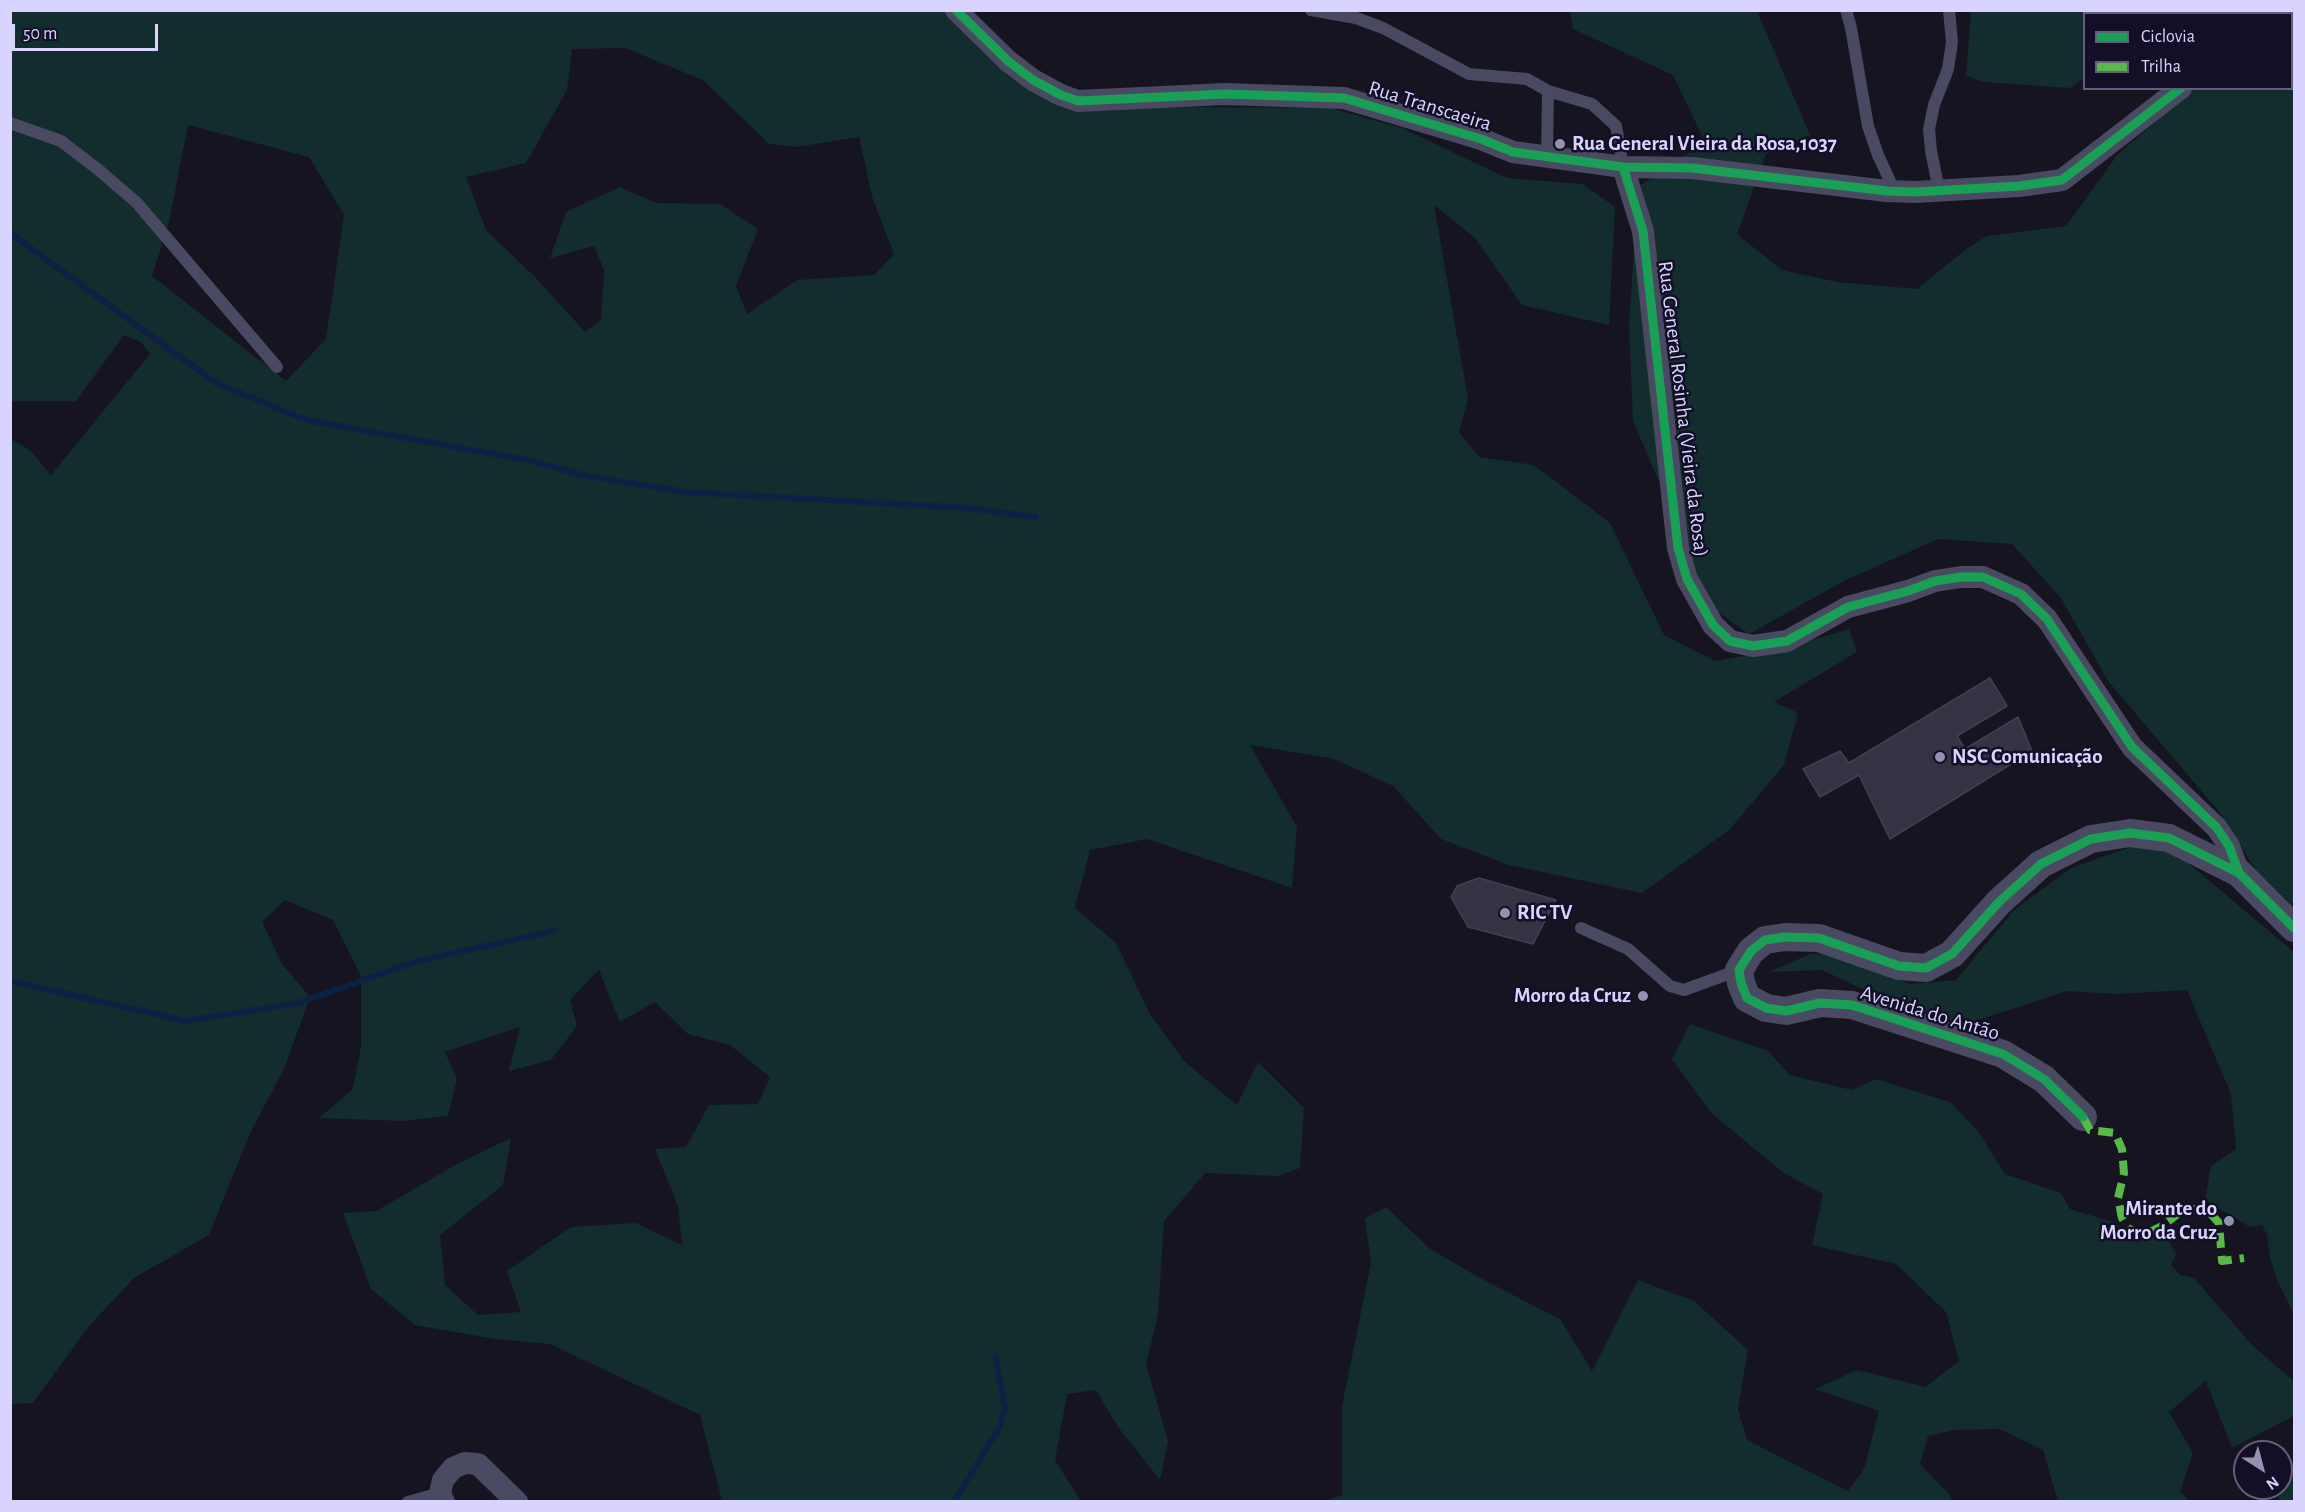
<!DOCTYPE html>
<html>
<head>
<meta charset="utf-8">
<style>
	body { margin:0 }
	#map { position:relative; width:2305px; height:1512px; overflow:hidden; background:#161421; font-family:"Alegreya Sans",sans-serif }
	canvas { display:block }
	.frame { position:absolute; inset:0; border:12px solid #d9d4ff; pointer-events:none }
	.legend { position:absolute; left:2083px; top:12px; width:210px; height:78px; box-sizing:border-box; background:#130f26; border:2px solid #625e7d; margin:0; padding:8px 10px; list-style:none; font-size:18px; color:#d9d4ff }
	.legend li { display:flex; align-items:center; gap:12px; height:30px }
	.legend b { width:30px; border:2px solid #625e7d }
	.north { position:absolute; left:2233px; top:1440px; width:60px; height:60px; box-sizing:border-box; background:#130f26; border:2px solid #625e7d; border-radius:50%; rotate:144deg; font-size:16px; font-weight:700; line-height:24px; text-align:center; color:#d9d4ff }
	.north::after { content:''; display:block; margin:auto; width:21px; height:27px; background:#9591b1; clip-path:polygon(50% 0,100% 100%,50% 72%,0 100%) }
	.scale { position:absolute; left:12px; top:24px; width:146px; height:27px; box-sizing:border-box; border:3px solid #d9d4ff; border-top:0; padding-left:8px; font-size:18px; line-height:21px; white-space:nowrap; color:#d9d4ff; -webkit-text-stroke:4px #130f26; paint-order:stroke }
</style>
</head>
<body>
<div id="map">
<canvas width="2305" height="1512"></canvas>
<div class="frame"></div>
<ul class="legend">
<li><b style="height:8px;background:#1a9f57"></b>Ciclovia</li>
<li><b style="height:8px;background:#58b947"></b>Trilha</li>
</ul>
<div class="north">N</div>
<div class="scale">50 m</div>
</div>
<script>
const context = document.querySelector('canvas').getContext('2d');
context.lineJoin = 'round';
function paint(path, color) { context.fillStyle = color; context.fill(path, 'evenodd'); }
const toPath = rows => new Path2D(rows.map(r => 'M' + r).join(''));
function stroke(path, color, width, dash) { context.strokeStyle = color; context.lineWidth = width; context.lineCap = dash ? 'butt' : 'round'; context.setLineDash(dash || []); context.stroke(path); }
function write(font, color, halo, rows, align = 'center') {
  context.font = font + ' "Alegreya Sans",sans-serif'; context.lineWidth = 5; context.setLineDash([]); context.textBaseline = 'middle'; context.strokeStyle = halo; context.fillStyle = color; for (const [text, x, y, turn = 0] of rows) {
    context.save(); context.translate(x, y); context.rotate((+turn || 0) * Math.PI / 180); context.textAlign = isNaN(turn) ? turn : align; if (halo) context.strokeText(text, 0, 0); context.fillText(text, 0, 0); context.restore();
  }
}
const green = toPath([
	[11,11,954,11,1079,111,1181,107,1330,108,1402,128,1507,178,1582,184,1615,207,1609,325,1522,305,1475,238,1434,205,1468,399,1459,432,1479,457,1534,465,1610,523,1664,635,1715,661,1778,650,1849,629,1857,652,1774,702,1798,713,1784,765,1729,830,1642,893,1509,865,1441,839,1393,786,1334,759,1250,745,1297,827,1292,888,1147,839,1090,850,1075,908,1116,943,1150,1014,1185,1062,1237,1105,1258,1062,1304,1108,1300,1168,1278,1176,1205,1173,1164,1221,1158,1315,1146,1364,1168,1441,1160,1480,1118,1427,1096,1390,1067,1394,1055,1460,1081,1501,722,1501,700,1415,550,1344,495,1339,415,1325,371,1289,343,1213,376,1211,457,1164,511,1138,503,1185,440,1235,445,1285,478,1315,521,1312,507,1271,571,1227,636,1223,682,1245,678,1206,655,1149,686,1147,709,1105,758,1104,770,1077,730,1045,688,1034,655,1002,620,1022,599,970,570,1000,577,1026,551,1060,509,1071,520,1027,445,1052,457,1079,448,1116,404,1121,319,1118,353,1089,361,1046,361,976,333,920,285,900,262,922,282,964,310,997,284,1069,251,1131,209,1235,134,1278,89,1326,33,1403,11,1404,11,439,30,450,51,475,150,354,141,342,124,335,76,401,11,401],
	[625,48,703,80,769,144,796,147,859,137,873,200,894,254,874,275,797,280,747,314,736,286,758,229,720,204,656,203,620,187,566,212,550,258,594,246,604,270,601,320,585,332,535,277,486,230,466,177,526,163,567,90,572,49],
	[188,125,309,157,344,215,326,339,286,381,152,276,169,222],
	[1570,11,1757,11,1810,135,1766,154,1737,234,1782,270,1837,282,1917,289,1965,250,1987,236,2066,226,2118,154,2194,89,2292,88,2292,28,2294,26,2294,907,2256,870,2220,813,2108,681,2061,598,2012,544,1938,539,1846,580,1749,634,1704,602,1685,542,1633,421,1629,326,1638,187,1705,142,1673,75,1573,29],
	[1971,11,2083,11,2084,78,2070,88,1984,82,1966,76],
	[2131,847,2175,852,2294,952,2294,1315,2277,1280,2270,1258,2267,1235,2262,1225,2250,1227,2205,1200,2211,1166,2236,1149,2231,1094,2187,990,2117,994,2067,991,1963,1025,1879,997,1822,970,1769,972,1810,954,1847,955,1910,984,1956,980,2014,910,2071,868],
	[1690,1024,1768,1051,1790,1075,1852,1090,1876,1079,1950,1102,1978,1131,2005,1174,2061,1193,2070,1209,2116,1223,2126,1234,2139,1239,2164,1230,2176,1255,2171,1265,2180,1275,2194,1278,2252,1345,2294,1381,2294,1416,2232,1448,2206,1381,2169,1412,2193,1453,2180,1492,2190,1501,2058,1501,2043,1450,1999,1429,1954,1430,1928,1436,1920,1464,1948,1493,1953,1501,1325,1501,1342,1495,1342,1406,1371,1263,1365,1218,1386,1207,1429,1248,1478,1277,1560,1319,1592,1371,1638,1280,1694,1301,1748,1350,1738,1409,1747,1440,1848,1491,1864,1469,1879,1411,1815,1389,1857,1370,1925,1387,1959,1361,1946,1312,1896,1264,1812,1245,1823,1194,1784,1173,1711,1113,1672,1059],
	[2294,1462,2294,1501,2280,1501,2274,1488,2281,1488,2281,1472]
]);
const stream = toPath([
	[10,233,216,383,306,420,532,461,582,475,685,492,968,508,1035,517],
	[10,981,186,1021,299,1003,414,962,554,931],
	[954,1502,1000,1426,1005,1408,996,1358]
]);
const building = toPath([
	[1990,678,2007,706,1957,736,1965,749,2018,717,2032,751,1890,839,1859,775,1820,797,1803,769,1840,751,1849,763,1990,678],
	[1479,878,1556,900,1533,944,1468,927,1451,897,1457,886,1479,878]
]);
const service = toPath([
	[1311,10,1356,18,1383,28,1469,74,1527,79,1548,91,1547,157],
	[1846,10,1851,28,1868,126,1878,155,1895,192],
	[1548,91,1592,104,1616,126,1623,167],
	[10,123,61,141,100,171,137,203,277,367],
	[1939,190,1931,151,1929,129,1934,105,1948,69,1952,42,1949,10],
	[1581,928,1628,949,1670,986,1684,990,1739,970],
	[408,1502,440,1493]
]);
const minor = toPath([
	[956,10,1008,61,1033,80,1061,95,1078,101,1225,94,1344,98,1481,139,1513,152,1623,167,1692,168,1887,191,1915,192,2019,186,2062,180,2181,88],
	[2292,20,2294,19],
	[1623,167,1643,231,1678,548,1687,579,1713,625,1730,641,1753,646,1787,641,1848,607,1908,591,1935,581,1961,577,1983,577,2021,594,2047,619,2132,747,2217,828,2229,846,2239,873],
	[444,1502,440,1493,443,1480,453,1468,465,1463,478,1464,517,1502]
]);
const tertiary = toPath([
	[2083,1117,2044,1079,2003,1054,1852,1005,1820,1003,1786,1011,1766,1008,1747,998,1741,983,1739,970,1751,951,1765,940,1785,937,1819,938,1899,966,1926,968,1952,954,1999,902,2041,864,2091,839,2130,833,2169,838,2239,873,2294,928]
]);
const quiet = toPath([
	[2083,1117,2090,1130,2115,1133,2122,1149,2124,1173,2118,1198,2122,1218,2128,1228,2137,1233,2148,1233,2162,1226,2179,1213,2193,1209,2210,1213,2219,1223,2222,1261,2244,1258]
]);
const cycleway = toPath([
	[956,10,1008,61,1033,80,1061,95,1078,101,1225,94,1344,98,1481,139,1513,152,1623,167,1692,168,1887,191,1915,192,2019,186,2062,180,2181,88],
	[1623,167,1643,231,1678,548,1687,579,1713,625,1730,641,1753,646,1787,641,1848,607,1908,591,1935,581,1961,577,1983,577,2021,594,2047,619,2132,747,2217,828,2229,846,2239,873],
	[2083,1117,2044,1079,2003,1054,1852,1005,1820,1003,1786,1011,1766,1008,1747,998,1741,983,1739,970,1751,951,1765,940,1785,937,1819,938,1899,966,1926,968,1952,954,1999,902,2041,864,2091,839,2130,833,2169,838,2239,873,2294,928]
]);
const markers = [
	[1560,144,6,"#9591b1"],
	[1940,757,6,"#9591b1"],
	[1505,913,6,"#9591b1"],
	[1643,996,6,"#9591b1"],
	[2229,1221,6,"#9591b1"]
];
const streetNames = [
	["Rua Transcaeira",1430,106,17],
	["Rua General Rosinha (Vieira da Rosa)",1683,409,83],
	["Avenida do Antão",1930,1013,17]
];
const poiNames = [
	["Rua General Vieira da Rosa,1037",1572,144],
	["NSC Comunicação",1952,757],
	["RIC TV",1517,913],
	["Morro da Cruz",1631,996,"right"],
	["Mirante do",2217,1209,"right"],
	["Morro da Cruz",2217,1233,"right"]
];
paint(green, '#132c2d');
stroke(stream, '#0d2144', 6);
paint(building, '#343243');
stroke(building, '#433f54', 1.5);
stroke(service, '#4a4962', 12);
stroke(minor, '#4a4962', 22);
stroke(tertiary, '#4a4962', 28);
stroke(quiet, '#58b947', 8, [15, 8]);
stroke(cycleway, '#1a9f57', 9);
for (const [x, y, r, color] of markers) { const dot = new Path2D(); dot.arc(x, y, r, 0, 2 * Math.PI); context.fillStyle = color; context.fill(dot); stroke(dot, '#130f26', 2); }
write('21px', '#d9d4ff', '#130f26', streetNames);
write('bold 21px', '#d9d4ff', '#130f26', poiNames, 'left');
</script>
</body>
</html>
